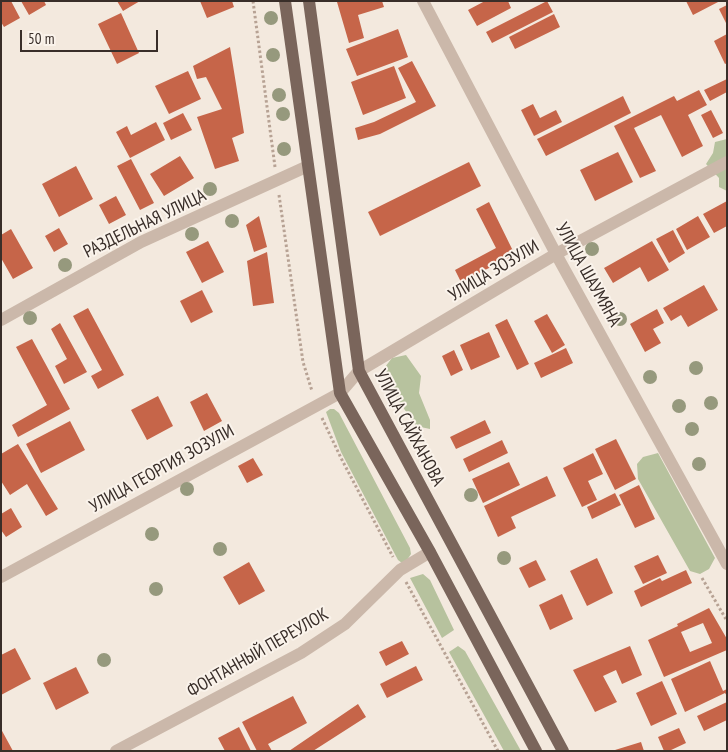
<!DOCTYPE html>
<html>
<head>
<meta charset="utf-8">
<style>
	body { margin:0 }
	#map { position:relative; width:728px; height:752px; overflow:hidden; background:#f3e9de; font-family:"PT Sans Narrow",sans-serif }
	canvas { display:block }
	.frame { position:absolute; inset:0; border:2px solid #392e29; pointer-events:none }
	.scale { position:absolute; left:20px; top:30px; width:138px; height:22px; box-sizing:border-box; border:2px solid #392e29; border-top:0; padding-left:6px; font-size:15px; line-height:18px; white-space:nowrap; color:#392e29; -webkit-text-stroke:4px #faf3eb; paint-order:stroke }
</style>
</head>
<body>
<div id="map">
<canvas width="728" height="752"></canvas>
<div class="frame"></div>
<div class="scale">50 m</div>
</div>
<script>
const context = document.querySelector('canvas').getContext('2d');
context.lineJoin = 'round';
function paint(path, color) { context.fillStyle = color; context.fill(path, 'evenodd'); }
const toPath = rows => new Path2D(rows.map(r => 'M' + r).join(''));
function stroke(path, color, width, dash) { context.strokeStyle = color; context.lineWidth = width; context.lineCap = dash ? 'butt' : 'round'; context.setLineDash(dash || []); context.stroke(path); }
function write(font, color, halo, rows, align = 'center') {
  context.font = font + ' "PT Sans Narrow",sans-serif'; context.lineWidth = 4; context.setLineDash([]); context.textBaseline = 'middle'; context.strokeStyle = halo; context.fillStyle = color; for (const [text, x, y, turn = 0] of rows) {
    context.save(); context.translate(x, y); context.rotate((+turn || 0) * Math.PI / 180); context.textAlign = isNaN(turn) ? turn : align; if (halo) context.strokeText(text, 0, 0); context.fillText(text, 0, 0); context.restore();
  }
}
const green = toPath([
	[727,139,727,191,719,187,719,178,706,164,713,153,715,142],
	[406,355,421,376,419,393,430,420,430,429,416,426,384,380,385,367,392,358],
	[330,409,334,409,339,413,410,548,411,554,407,560,402,563,398,560,341,452,326,412],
	[658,453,715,558,709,569,700,574,690,571,638,479,637,464,643,457],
	[423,574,430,580,454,630,442,638,410,578],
	[458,646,465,651,521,751,504,751,449,652]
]);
const building = toPath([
	[1,1,11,1,20,18,4,27,1,22],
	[21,1,44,1,46,5,29,15],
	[117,1,140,1,123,11],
	[200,1,232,1,234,7,207,18],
	[340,1,382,1,384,7,358,15,364,38,349,43,337,2],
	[485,1,508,1,511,8,477,26,468,10],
	[547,1,553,12,492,43,486,32],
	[686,1,720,1,693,15],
	[727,5,727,25,719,9],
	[121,13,139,53,117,64,98,24],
	[554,14,560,27,515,49,509,37],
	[398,29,408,57,357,76,346,49],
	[727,34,727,63,725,64,714,41],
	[230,47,244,133,232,138,239,161,215,169,197,117,222,109,206,77,197,79,193,66],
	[412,61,436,106,380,134,358,140,355,128,374,122,416,102,398,68],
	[394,66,406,98,363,115,351,82],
	[188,71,201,99,169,114,155,86],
	[727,79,727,92,710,101,704,90],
	[699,90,707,105,688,115,703,146,682,157,661,115,634,128,656,171,640,178,614,126,674,96,677,101],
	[623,96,631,113,546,156,537,139],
	[533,104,540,118,556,110,562,122,534,136,521,110],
	[711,110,723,133,713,138,701,115],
	[183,113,192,130,171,140,163,123],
	[156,122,165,140,130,158,116,132,127,126,131,135],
	[618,152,633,182,595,201,580,170],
	[180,156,194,178,164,196,150,174],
	[131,159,154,203,140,210,117,166],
	[469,162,481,186,380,236,368,212],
	[76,166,93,199,59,217,42,184],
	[116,196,126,215,109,224,99,205],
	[727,201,727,226,714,233,703,214],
	[489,202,515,255,461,282,455,270,496,248,476,209],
	[259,216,267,247,254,252,246,225],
	[698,216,710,237,687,250,676,229],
	[59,228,68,244,54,252,45,236],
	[11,229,33,268,13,279,1,258,1,235],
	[673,230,685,253,669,263,656,239],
	[208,241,224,272,202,283,186,252],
	[652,241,669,270,648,282,640,267,613,283,604,268],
	[267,252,274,303,253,306,247,261],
	[704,285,718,310,688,327,681,315,671,321,663,308],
	[202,290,213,312,191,323,180,301],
	[88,308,124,375,98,389,91,376,102,370,73,316],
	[657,309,664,323,653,329,661,343,645,352,630,324],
	[547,314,565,345,552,353,534,321],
	[507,319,529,364,517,370,495,325],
	[60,323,87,372,64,384,55,366,67,359,51,329],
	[489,332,500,357,471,370,460,345],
	[32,339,70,409,18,437,12,425,47,405,16,347],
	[566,348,573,363,541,378,534,363],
	[454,350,463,370,451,376,442,356],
	[207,393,222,421,204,431,190,402],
	[158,396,173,426,147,440,131,410],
	[485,420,491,433,456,449,450,437],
	[70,421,85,450,41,473,26,444],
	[616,439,636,479,615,490,595,449],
	[502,440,508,453,469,472,463,459],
	[18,444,58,509,46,516,27,484,10,495,1,481,1,454],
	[593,453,603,474,588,481,597,500,582,507,563,468],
	[253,458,263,475,247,483,238,466],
	[509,462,520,485,483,503,472,479],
	[547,476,556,496,511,517,516,528,498,537,484,506],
	[639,485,655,519,635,528,619,495],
	[615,493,621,505,592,519,587,507],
	[11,508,22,527,6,537,1,530,1,514],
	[658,555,667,573,643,584,634,566],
	[597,558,613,593,587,606,570,571],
	[536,560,546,580,529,588,519,568],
	[249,562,265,591,239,605,223,577],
	[686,570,692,583,641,607,634,591,660,578,662,581],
	[562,594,573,619,550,630,539,605],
	[709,608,727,639,727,650,664,677,648,640,678,626,677,624],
	[703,623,712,643,690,652,681,632],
	[402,641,409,654,386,666,379,652],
	[630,646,642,675,622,684,616,670,603,676,617,702,595,712,573,670],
	[15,648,31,679,1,695,1,655],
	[710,661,723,691,727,689,727,696,725,693,685,712,671,679],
	[416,666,423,680,387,698,380,684],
	[76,667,89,693,56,710,43,683],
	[662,681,677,714,651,726,636,693],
	[293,696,307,723,268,744,272,751,257,751,242,722],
	[727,702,727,720,704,731,697,716],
	[358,704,366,717,313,751,289,751],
	[239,727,251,751,225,751,218,738],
	[679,728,686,743,669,751,664,751,658,737],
	[1,729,13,751,1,751],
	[641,742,644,751,615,751,615,750]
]);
const path = toPath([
	[253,1,275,167],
	[279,195,303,362,312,391],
	[322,418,341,458,393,557],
	[702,578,727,621],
	[406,582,498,751]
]);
const street = toPath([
	[423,1,556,254,727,564],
	[1,320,141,242,308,166],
	[1,577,340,393,359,371,556,254,727,162],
	[116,751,301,653,345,624,400,570,430,552]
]);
const primary = toPath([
	[285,1,340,393,430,552,536,751],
	[309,1,359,371,563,751]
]);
const trees = [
	[271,18],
	[273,55],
	[279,95],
	[283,114],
	[284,149],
	[210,189],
	[232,221],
	[192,234],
	[592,249],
	[65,265],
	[30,318],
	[620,319],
	[696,368],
	[650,377],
	[711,403],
	[679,406],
	[692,429],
	[699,464],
	[187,489],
	[471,495],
	[152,534],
	[220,549],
	[504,558],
	[156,589],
	[104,660]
];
const streetNames = [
	["РАЗДЕЛЬНАЯ УЛИЦА",145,224,-26],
	["УЛИЦА ЗОЗУЛИ",494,271,-31],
	["УЛИЦА ШАУМЯНА",588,275,61],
	["УЛИЦА САЙХАНОВА",409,428,62],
	["УЛИЦА ГЕОРГИЯ ЗОЗУЛИ",162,469,-29],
	["ФОНТАННЫЙ ПЕРЕУЛОК",258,653,-30]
];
paint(green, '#b7c29e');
paint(building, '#c66549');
stroke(path, '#b7a294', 3, [2.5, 2.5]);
stroke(street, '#cbb8aa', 12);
stroke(primary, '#7a655b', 12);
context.fillStyle = '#96997d';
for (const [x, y] of trees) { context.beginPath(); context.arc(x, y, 7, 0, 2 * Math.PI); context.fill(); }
write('18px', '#392e29', '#faf3eb', streetNames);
</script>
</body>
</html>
